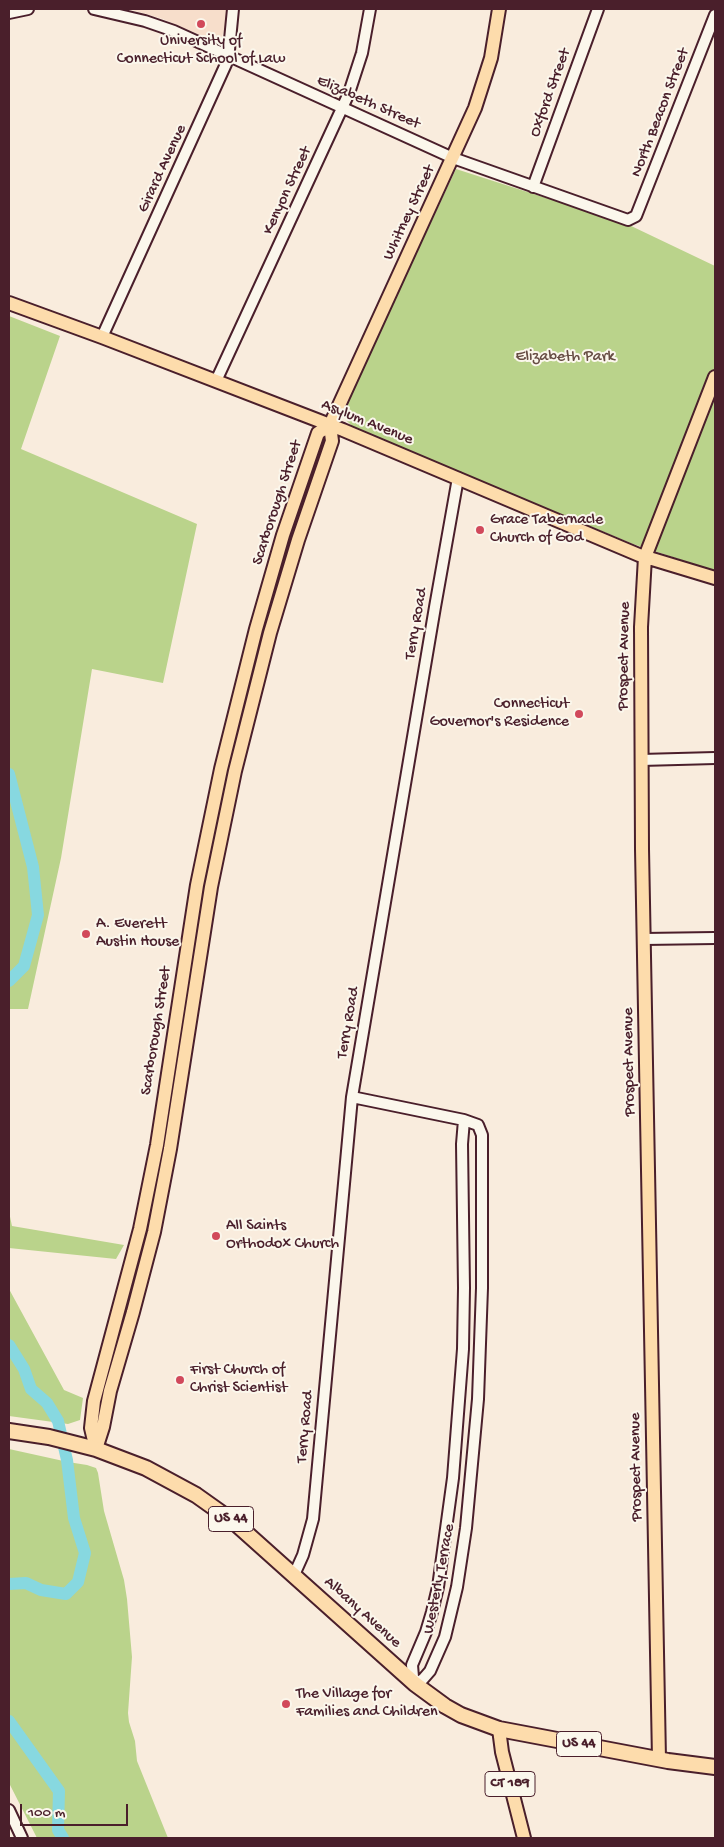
<!DOCTYPE html>
<html>
<head>
<meta charset="utf-8">
<style>
	body { margin:0 }
	#map { position:relative; width:724px; height:1847px; overflow:hidden; background:#f9ecdd; font-family:"Gochi Hand",sans-serif }
	canvas { display:block }
	.frame { position:absolute; inset:0; border:10px solid #4a1f2b; pointer-events:none }
	.scale { position:absolute; left:20px; top:1804px; width:108px; height:22px; box-sizing:border-box; border:2px solid #4a1f2b; border-top:0; padding-left:6px; font-size:15px; line-height:18px; white-space:nowrap; color:#4a1f2b; -webkit-text-stroke:4px #fbf7ec; paint-order:stroke }
</style>
</head>
<body>
<div id="map">
<canvas width="724" height="1847"></canvas>
<div class="frame"></div>
<div class="scale">100 m</div>
</div>
<script>
const context = document.querySelector('canvas').getContext('2d');
context.lineJoin = 'round';
function paint(path, color) { context.fillStyle = color; context.fill(path, 'evenodd'); }
const toPath = rows => new Path2D(rows.map(r => 'M' + r).join(''));
function stroke(path, color, width, dash) { context.strokeStyle = color; context.lineWidth = width; context.lineCap = dash ? 'butt' : 'round'; context.setLineDash(dash || []); context.stroke(path); }
function write(font, color, halo, rows, align = 'center') {
  context.font = font + ' "Gochi Hand",sans-serif'; context.lineWidth = 4; context.setLineDash([]); context.textBaseline = 'middle'; context.strokeStyle = halo; context.fillStyle = color; for (const [text, x, y, turn = 0] of rows) {
    context.save(); context.translate(x, y); context.rotate((+turn || 0) * Math.PI / 180); context.textAlign = isNaN(turn) ? turn : align; if (halo) context.strokeText(text, 0, 0); context.fillText(text, 0, 0); context.restore();
  }
}
const built = toPath([
	[129,9,228,9,226,30,224,31,221,38,214,41,163,19]
]);
const green = toPath([
	[456,169,627,224,715,266,715,571,633,544,354,428,347,421,344,413,346,403],
	[9,316,60,336,21,449,197,524,163,683,92,669,61,858,28,1009,9,1009],
	[9,1212,12,1226,124,1245,116,1259,9,1248],
	[9,1289,64,1390,83,1398,80,1420,68,1424,9,1416],
	[9,1449,68,1462,87,1465,96,1468,98,1473,104,1511,124,1580,127,1599,132,1657,128,1713,129,1722,135,1741,137,1761,168,1838,37,1838,9,1783]
]);
const river = toPath([
	[9,774,33,867,38,915,24,966,9,981],
	[9,1345,24,1369,31,1389,47,1403,58,1421,67,1460,74,1518,85,1553,78,1582,66,1594,41,1590,26,1583,9,1584],
	[9,1721,59,1791,58,1830,63,1838]
]);
const minor = toPath([
	[94,9,145,21,174,31,453,158,628,220,636,216,715,15],
	[9,13,28,9],
	[533,187,598,9],
	[102,337,226,64,229,50,233,9],
	[216,381,349,93,362,53,370,9],
	[641,760,715,758],
	[644,939,715,938],
	[352,1097,464,1120,478,1125,482,1135,482,1288,478,1399,466,1528,457,1587,445,1637,430,1671,423,1679,415,1684,413,1677,412,1665,426,1632,432,1612,438,1587,453,1478,463,1349,464,1288,462,1144,464,1120],
	[294,1575,303,1555,313,1519,352,1097,435,607,458,478],
	[9,1810,22,1838]
]);
const major = toPath([
	[9,303,102,337,343,430,639,555,715,578],
	[96,1449,91,1428,94,1401,140,1229,157,1145,197,885,221,769,256,629,283,535,318,433,330,425,475,108,491,58,499,9],
	[96,1449,103,1427,110,1391,133,1312,154,1232,170,1149,211,887,235,771,270,633,298,540,332,441,330,425],
	[499,1729,502,1752,524,1838],
	[659,1759,642,849,641,627,645,557,715,377]
]);
const highway = toPath([
	[9,1431,49,1437,96,1449,146,1468,196,1495,234,1522,415,1684,445,1706,461,1715,499,1729,668,1761,715,1767]
]);
const markers = [
	[201,24,5,"#d1495b"],
	[480,530,5,"#d1495b"],
	[579,714,5,"#d1495b"],
	[86,934,5,"#d1495b"],
	[216,1236,5,"#d1495b"],
	[180,1380,5,"#d1495b"],
	[286,1704,5,"#d1495b"]
];
const shields = [
	[231,1519,45],
	[579,1744,45],
	[510,1784,50]
];
const shieldNames = [
	["US 44",231,1519],
	["US 44",579,1744],
	["CT 189",510,1784]
];
const poiNames = [
	["University of",201,42,"center"],
	["Connecticut School of Law",201,60,"center"],
	["Grace Tabernacle",490,521],
	["Church of God",490,539],
	["Connecticut",569,705,"right"],
	["Governor's Residence",569,723,"right"],
	["A. Everett",96,925],
	["Austin House",96,943],
	["All Saints",226,1227],
	["Orthodox Church",226,1245],
	["First Church of",190,1371],
	["Christ Scientist",190,1389],
	["The Village for",296,1695],
	["Families and Children",296,1713]
];
const streetNames = [
	["Oxford Street",551,93,-70],
	["Elizabeth Street",368,103,24],
	["North Beacon Street",661,113,-69],
	["Girard Avenue",163,169,-65],
	["Kenyon Street",288,191,-65],
	["Whitney Street",410,213,-65],
	["Asylum Avenue",367,423,22],
	["Scarborough Street",278,503,-72],
	["Terry Road",417,624,-80],
	["Prospect Avenue",625,656,-89],
	["Terry Road",349,1023,-80],
	["Scarborough Street",157,1031,-81],
	["Prospect Avenue",630,1062,-91],
	["Terry Road",306,1427,-85],
	["Prospect Avenue",637,1467,-91],
	["Westerly Terrace",440,1579,-79],
	["Albany Avenue",362,1613,42]
];
const parkNames = [
	["Elizabeth Park",565,358]
];
paint(built, '#f7decb');
paint(green, '#bad38b');
stroke(river, '#87d8e0', 12);
stroke(minor, '#4a1f2b', 14);
stroke(major, '#4a1f2b', 16);
stroke(highway, '#4a1f2b', 18);
stroke(minor, '#fbf7ec', 10);
stroke(major, '#fddcac', 12);
stroke(highway, '#fddcac', 14);
for (const [x, y, r, color] of markers) { const dot = new Path2D(); dot.arc(x, y, r, 0, 2 * Math.PI); context.fillStyle = color; context.fill(dot); stroke(dot, '#fbf7ec', 2); }
for (const [x, y, w] of shields) { const box = new Path2D(); box.roundRect(x - w / 2, y - 12.5, w, 25, 4); context.fillStyle = '#fbf7ec'; context.fill(box); stroke(box, '#4a1f2b', 1); }
write('bold 15px', '#4a1f2b', null, shieldNames);
write('16px', '#4a1f2b', '#fbf7ec', poiNames, 'left');
write('16px', '#4a1f2b', '#fbf7ec', streetNames);
write('16px', '#664c43', '#fbf7ec', parkNames);
</script>
</body>
</html>
